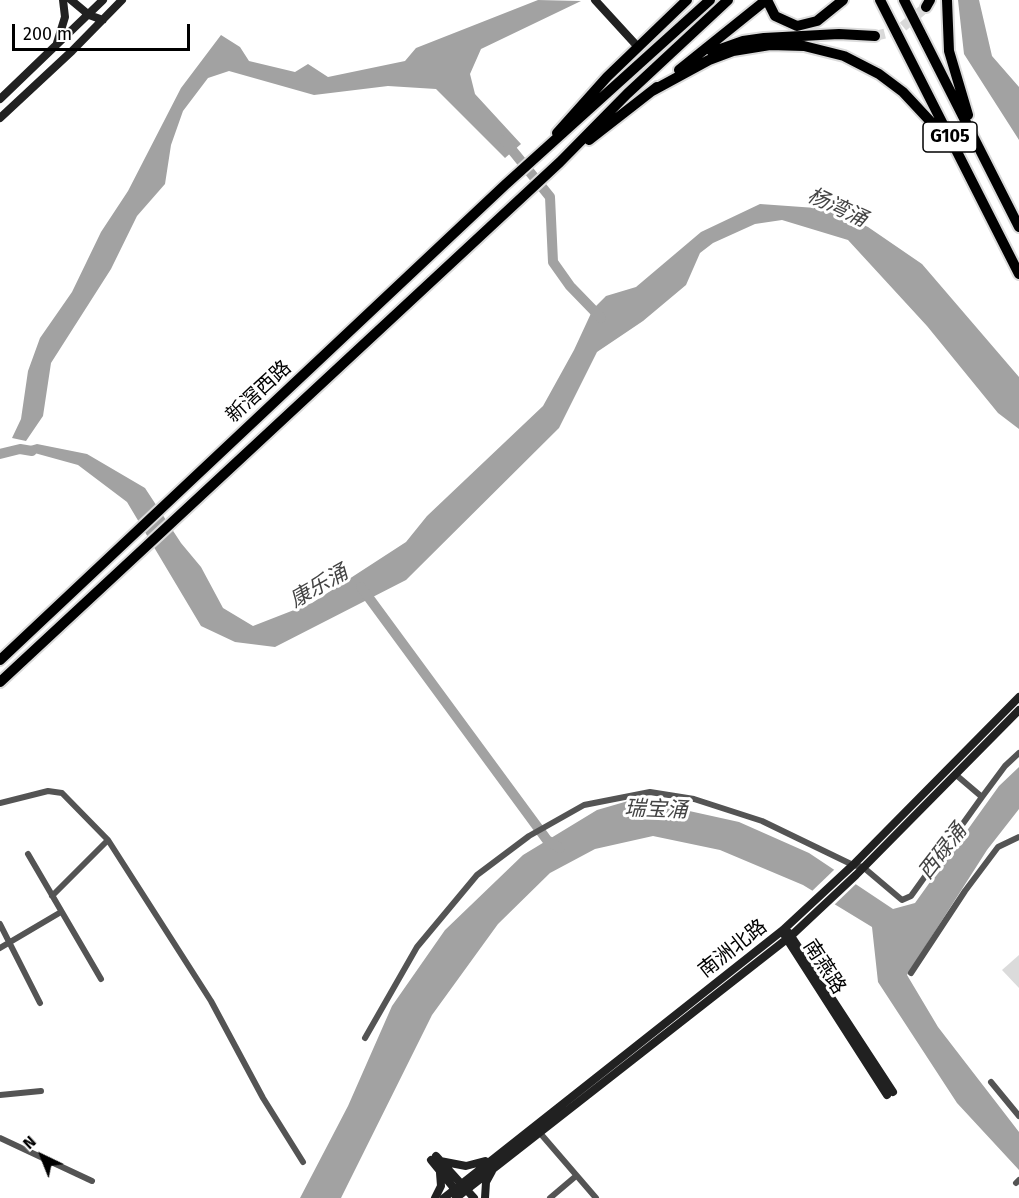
<!DOCTYPE html>
<html>
<head>
<meta charset="utf-8">
<style>
	body { margin:0 }
	#map { position:relative; width:1019px; height:1198px; overflow:hidden; background:#fff; font-family:"Fira Sans",sans-serif }
	canvas { display:block }
	.north { position:absolute; left:12px; top:1126px; width:60px; height:60px; -webkit-text-stroke:4px #fff; paint-order:stroke; rotate:317deg; font-size:16px; font-weight:700; line-height:24px; text-align:center; color:#000 }
	.north::after { content:''; display:block; margin:auto; width:21px; height:27px; background:#000; clip-path:polygon(50% 0,100% 100%,50% 72%,0 100%) }
	.scale { position:absolute; left:12px; top:24px; width:178px; height:27px; box-sizing:border-box; border:3px solid #000; border-top:0; padding-left:8px; font-size:18px; line-height:21px; white-space:nowrap; color:#000; -webkit-text-stroke:4px #fff; paint-order:stroke }
</style>
</head>
<body>
<div id="map">
<canvas width="1019" height="1198"></canvas>
<div class="north">N</div>
<div class="scale">200 m</div>
</div>
<script>
const context = document.querySelector('canvas').getContext('2d');
context.lineJoin = 'round';
function paint(path, color) { context.fillStyle = color; context.fill(path, 'evenodd'); }
const toPath = rows => new Path2D(rows.map(r => 'M' + r).join(''));
function stroke(path, color, width, dash) { context.strokeStyle = color; context.lineWidth = width; context.lineCap = dash ? 'butt' : 'round'; context.setLineDash(dash || []); context.stroke(path); }
function write(font, color, halo, rows, align = 'center') {
  context.font = font + ' "Fira Sans","Noto Sans SC",sans-serif'; context.lineWidth = 6; context.setLineDash([]); context.textBaseline = 'middle'; context.strokeStyle = halo; context.fillStyle = color; for (const [text, x, y, turn = 0] of rows) {
    context.save(); context.translate(x, y); context.rotate((+turn || 0) * Math.PI / 180); context.textAlign = isNaN(turn) ? turn : align; if (halo) context.strokeText(text, 0, 0); context.fillText(text, 0, 0); context.restore();
  }
}
const green = toPath([
	[1019,955,1019,988,1002,970]
]);
const water = toPath([
	[538,0,581,1,481,49,470,74,475,94,521,144,505,158,436,89,388,86,314,95,229,71,208,78,183,111,171,145,165,184,137,216,111,269,51,363,43,416,26,441,12,438,21,419,28,371,40,338,72,292,101,232,128,191,181,88,221,35,240,47,249,61,295,72,308,64,328,77,405,61,416,48],
	[958,0,979,0,992,56,1019,87,1019,140,964,54],
	[760,204,830,209,868,227,922,264,1019,377,1019,429,998,413,927,326,848,240,782,220,755,224,713,243,700,253,686,285,643,321,597,352,559,428,406,580,275,647,235,642,201,626,127,502,78,465,20,449,37,444,87,454,145,488,181,543,201,567,223,608,253,626,312,603,406,542,427,516,543,406,574,350,593,309,606,296,636,287,701,232],
	[1019,767,1019,809,987,850,907,975,938,1027,1019,1132,1019,1170,957,1103,878,982,872,927,803,885,720,850,653,836,595,849,550,873,498,924,432,1015,341,1198,300,1198,348,1106,392,1006,445,930,523,855,597,810,635,799,739,822,809,853,893,909,915,903,999,786]
]);
const pier = toPath([
	[836,868,858,882,832,907,810,893]
]);
const river = toPath([
	[504,140,550,197,553,262,570,286,601,318],
	[0,454,20,449,32,451],
	[361,587,547,840,560,848]
]);
const highwayTunnel = toPath([
	[875,36,899,30,926,7]
]);
const street = toPath([
	[982,797,1005,766,1019,753],
	[0,803,48,791,62,793,108,840,211,1001,263,1098,303,1162],
	[28,854,101,979],
	[52,896,108,840],
	[0,924,40,1003],
	[0,948,61,912],
	[911,973,965,891,998,847,1019,837],
	[365,1038,417,947,477,875,529,836,584,805,650,792,694,799,762,821,853,865,863,867,902,900,911,896,982,797,955,774],
	[991,1082,1019,1116],
	[0,1095,41,1091],
	[540,1133,596,1198],
	[0,1138,92,1181],
	[1016,1183,1019,1180],
	[550,1198,576,1176]
]);
const secondary = toPath([
	[71,0,89,15,103,20],
	[595,0,638,47],
	[57,43,65,17,63,0],
	[0,99,103,0],
	[0,118,72,51,122,0],
	[789,933,893,1092],
	[785,936,887,1095],
	[436,1156,474,1198],
	[431,1160,457,1192],
	[440,1161,466,1166,485,1161],
	[435,1198,441,1186,440,1173],
	[444,1198,783,930,853,865,1019,697],
	[456,1198,792,935,856,875,1019,710],
	[485,1198,486,1182,492,1171]
]);
const highway = toPath([
	[767,0,775,16,797,26,817,21,843,0],
	[880,0,1019,274],
	[904,0,1019,227],
	[947,0,949,51,968,115],
	[926,7,930,0],
	[712,52,743,41,764,38,839,34,875,36],
	[679,70,766,0],
	[652,91,709,60,733,51,770,45,804,46,844,56,879,74,903,92,958,151],
	[557,133,607,77,687,0],
	[589,140,657,87],
	[0,660,505,185,710,0],
	[0,682,560,162,627,94,728,0]
]);
const shields = [
	[950,137,54]
];
const shieldNames = [
	["G105",950,137]
];
const streetNames = [
	["新滘西路",259,392,-43],
	["南洲北路",733,949,-38],
	["南燕路",824,967,57]
];
const waterNames = [
	["杨湾涌",837,208,25],
	["康乐涌",319,587,-30],
	["瑞宝涌",656,810,2],
	["西碌涌",943,852,-52]
];
paint(green, '#dbdbdb');
paint(water, '#a2a2a2');
paint(pier, '#fff');
stroke(river, '#a2a2a2', 10);
stroke(highwayTunnel, '#d9d9d9', 10, [10, 5]);
stroke(highway, '#dbdbdb', 14);
stroke(street, '#545454', 6);
stroke(secondary, '#212121', 8);
stroke(highway, '#000', 10);
for (const [x, y, w] of shields) { const box = new Path2D(); box.roundRect(x - w / 2, y - 15, w, 30, 4.5); context.fillStyle = '#fff'; context.fill(box); stroke(box, '#000', 1.5); }
write('bold 18px', '#000', null, shieldNames);
write('20px', '#000', '#fff', streetNames);
write('italic 21px', '#434343', '#fff', waterNames);
</script>
</body>
</html>
